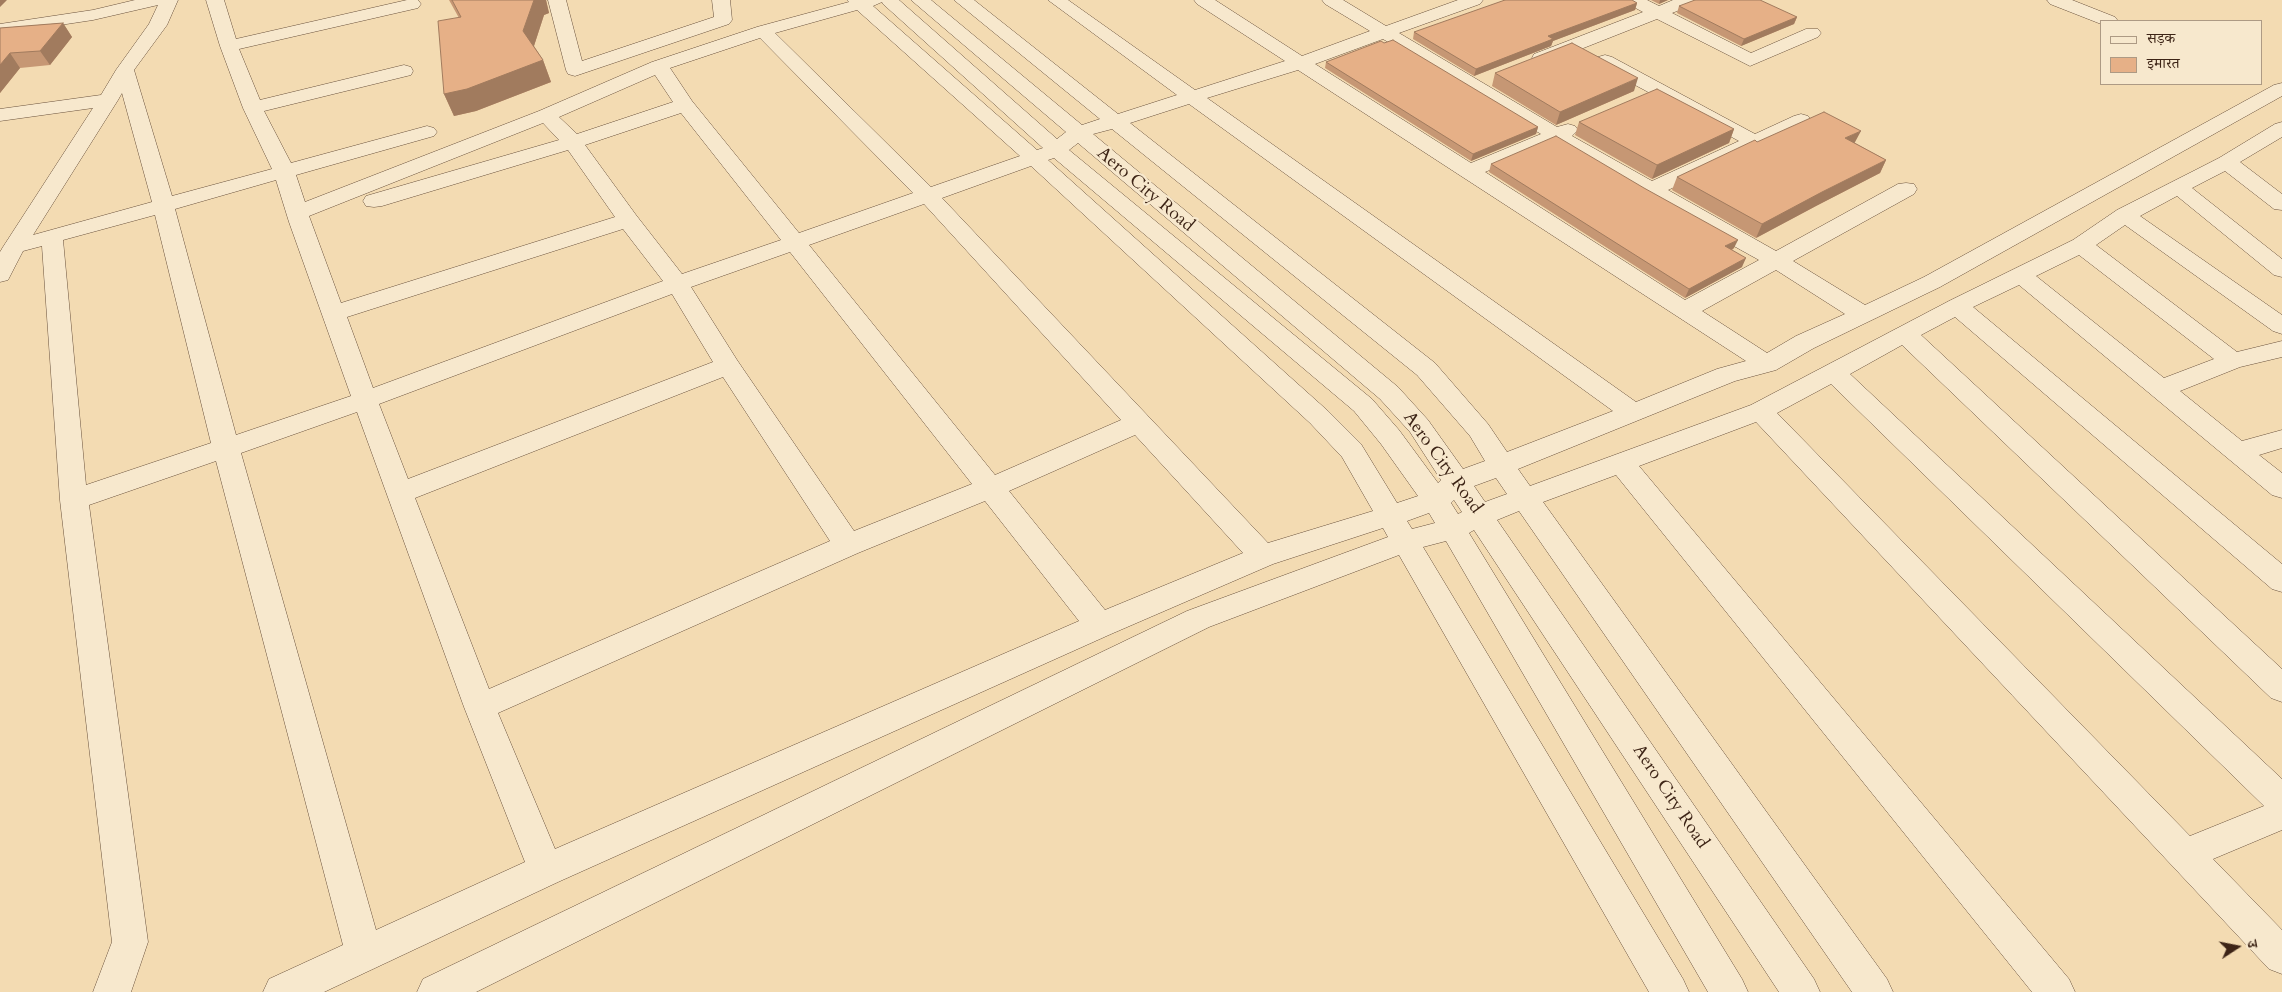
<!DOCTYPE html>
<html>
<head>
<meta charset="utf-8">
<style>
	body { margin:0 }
	#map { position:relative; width:2282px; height:992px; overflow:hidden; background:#f3dbb2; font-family:Cardo,"Noto Serif Devanagari",serif }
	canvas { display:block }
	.legend { position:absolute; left:2100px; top:20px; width:162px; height:65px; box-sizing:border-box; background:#f7e8cd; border:1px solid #ad9a84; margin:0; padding:6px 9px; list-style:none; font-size:15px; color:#3d2416 }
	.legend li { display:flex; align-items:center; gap:10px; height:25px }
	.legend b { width:25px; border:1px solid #ad9a84 }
	.north { position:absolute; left:2212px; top:922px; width:50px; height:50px; -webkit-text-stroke:4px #f7e8cd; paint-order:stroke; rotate:79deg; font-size:14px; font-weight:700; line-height:20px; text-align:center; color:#3d2416 }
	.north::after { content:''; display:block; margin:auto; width:18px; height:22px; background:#3d2416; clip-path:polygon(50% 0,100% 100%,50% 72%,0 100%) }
</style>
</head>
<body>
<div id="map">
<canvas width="2282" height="992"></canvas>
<ul class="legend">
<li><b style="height:6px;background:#f7e8cd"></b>सड़क</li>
<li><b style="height:14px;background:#e6b087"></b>इमारत</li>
</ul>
<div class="north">उ</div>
</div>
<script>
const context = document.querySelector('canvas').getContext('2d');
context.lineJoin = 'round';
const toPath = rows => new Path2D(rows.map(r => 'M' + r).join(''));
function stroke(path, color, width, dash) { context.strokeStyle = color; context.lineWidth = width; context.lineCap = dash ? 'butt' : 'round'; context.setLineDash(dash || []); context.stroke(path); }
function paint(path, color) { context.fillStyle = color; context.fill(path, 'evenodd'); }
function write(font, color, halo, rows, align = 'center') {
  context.font = font + ' Cardo,serif'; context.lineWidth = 4.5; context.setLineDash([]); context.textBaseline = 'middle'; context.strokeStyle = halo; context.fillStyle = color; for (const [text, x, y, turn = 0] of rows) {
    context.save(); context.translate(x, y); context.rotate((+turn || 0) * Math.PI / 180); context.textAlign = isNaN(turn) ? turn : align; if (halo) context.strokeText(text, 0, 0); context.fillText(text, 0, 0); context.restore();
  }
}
const minor = toPath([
	[135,0,178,0,167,25,134,70,172,196,272,169,243,108,220,46,206,0,224,0,236,39,407,0,418,0,421,4,418,8,239,49,260,100,404,65,411,67,413,71,411,75,264,111,291,163,427,126,434,128,437,132,434,136,296,175,305,202,539,111,652,62,757,27,849,2,847,0,899,0,1057,139,1066,132,911,0,931,0,1082,125,1100,119,954,0,974,0,1118,114,1177,95,1048,0,1068,0,1195,90,1285,61,1197,4,1194,0,1215,0,1302,56,1370,31,1325,4,1322,0,1343,0,1386,26,1458,0,1483,0,1480,4,1399,33,1557,127,1568,124,1575,126,1578,130,1572,136,1652,181,1739,141,1598,65,1596,61,1598,57,1605,55,1612,57,1755,134,1794,116,1801,114,1808,116,1811,120,1808,124,1668,190,1776,251,1898,184,1906,183,1914,184,1917,189,1914,194,1793,261,1865,305,1924,277,2274,85,2282,83,2282,96,1940,287,1814,348,1776,370,1735,381,1518,469,1530,486,1751,405,1949,301,2073,240,2117,210,2219,158,2275,124,2282,122,2282,137,2240,162,2282,194,2282,210,2274,209,2225,171,2192,188,2282,259,2282,277,2274,275,2177,196,2140,216,2282,315,2282,334,2273,331,2125,225,2096,245,2237,352,2282,341,2282,357,2240,367,2180,391,2242,441,2282,430,2282,448,2259,455,2282,473,2282,498,2272,495,2019,285,1973,307,2282,564,2282,592,2272,589,1955,317,1921,335,2282,669,2282,702,2271,698,1902,345,1850,374,2282,779,2282,830,2213,859,2282,930,2282,974,2269,969,1756,422,1639,466,2069,979,2075,992,2032,992,1616,475,1543,502,1887,979,1893,992,1852,992,1519,511,1497,520,1814,979,1820,992,1779,992,1474,530,1469,533,1742,979,1748,992,1708,992,1446,541,1423,547,1683,979,1689,992,1649,992,1399,555,1209,627,476,992,417,992,423,979,1187,611,1388,537,1383,528,1273,564,1111,634,558,882,324,992,263,992,269,979,343,945,216,461,89,505,148,942,131,992,93,992,112,942,60,500,42,246,23,251,8,280,0,282,0,252,3,247,93,108,0,121,0,109,101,95,116,70,149,24,158,5,93,20,0,34,0,24,93,10,135,0],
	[882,2,883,4,1043,148,1037,150,873,6,882,2],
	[857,10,1020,156,931,187,775,33,857,10],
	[760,38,913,193,799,233,692,101,670,68,760,38],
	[1383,39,1541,134,1471,163,1315,64,1383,39],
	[1298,70,1461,176,1746,361,1717,369,1636,402,1207,98,1298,70],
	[655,75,673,102,577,134,559,117,655,75],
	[122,93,152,202,33,235,118,100,122,93],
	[1189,104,1613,411,1507,452,1488,424,1435,363,1130,123,1189,104],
	[681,113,781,240,682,274,636,215,585,145,681,113],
	[543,123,559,140,366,196,363,201,366,206,374,207,382,206,568,150,615,217,341,303,309,216,543,123],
	[1112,129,1417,375,1470,436,1485,461,1463,469,1428,420,1398,387,1093,134,1112,129],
	[1078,143,1380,399,1410,432,1441,480,1438,483,1399,430,1372,399,1069,150,1078,143],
	[1555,143,1642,195,1759,260,1685,300,1485,172,1555,143],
	[1054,158,1354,411,1381,444,1418,496,1397,503,1361,444,1328,411,1048,160,1054,158],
	[1031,166,1310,423,1342,457,1373,511,1268,543,942,198,1031,166],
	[276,180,289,222,351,396,236,435,175,209,276,180],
	[924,204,1121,420,995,475,809,245,924,204],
	[155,215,211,443,86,485,63,240,155,215],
	[623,229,663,281,373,388,347,317,623,229],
	[790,252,972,484,854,531,737,360,691,287,790,252],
	[2079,255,2214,359,2164,378,2036,276,2079,255],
	[1776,270,1845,314,1796,336,1767,353,1702,311,1776,270],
	[672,294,713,362,408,479,379,404,672,294],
	[723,377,830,541,489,689,415,498,723,377],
	[1831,384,2264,806,2190,836,1777,413,1831,384],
	[357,412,464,707,525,862,376,930,241,453,357,412],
	[1135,435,1243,553,1105,610,1009,491,1135,435],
	[1496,478,1507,494,1485,502,1474,486,1496,478],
	[1454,500,1462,512,1458,514,1451,503,1454,500],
	[985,501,1079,621,555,849,498,713,858,553,985,501],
	[1429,513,1435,523,1412,529,1407,521,1429,513],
	[548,0,566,0,582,61,714,17,712,0,730,0,732,20,729,24,575,76,568,74,566,70,548,0],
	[1625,0,1647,0,1659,6,1673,0,1698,0,1695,4,1672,13,1751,53,1806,29,1818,29,1821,33,1818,37,1750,66,1657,19,1548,62,1541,64,1534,62,1532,58,1534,54,1643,12,1628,4,1625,0],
	[2047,0,2072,0,2115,17,2118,21,2101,21,2101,24,2050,4,2047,0]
]);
const wall = toPath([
	[449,0,546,0,549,13,544,15,534,46,543,60,551,82,476,111,454,116,444,94,459,18],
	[1651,0,1668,0,1659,4],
	[1637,3,1635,10,1553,41,1551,46,1474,76,1413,39,1414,32],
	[1679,6,1797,17,1794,24,1741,46,1677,13],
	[63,23,72,37,50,65,20,68,0,93,0,28],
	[1326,62,1538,127,1536,134,1471,161,1325,68],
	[1495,73,1634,91,1556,125,1492,86],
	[1579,122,1734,129,1729,143,1652,179,1575,135],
	[1855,143,1886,160,1880,173,1816,206,1756,238,1672,190,1677,177],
	[1491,164,1734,248,1732,250,1742,267,1685,298,1489,172]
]);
const shadedWall = toPath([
	[0,0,7,0,0,7],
	[534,0,546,0,549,13,544,15,532,52,523,31],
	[1660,0,1668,0,1659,4],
	[1637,3,1635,10,1553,41,1551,46,1474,76,1476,69,1548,36],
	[1797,17,1794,24,1741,46,1744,39],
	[63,23,72,37,50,65,40,51],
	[10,53,20,68,0,93,0,65],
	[543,60,551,82,476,111,454,116,444,94],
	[1638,78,1634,91,1556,125,1560,112],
	[1538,127,1536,134,1471,161,1473,154],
	[1734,129,1729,143,1652,179,1657,165],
	[1861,131,1854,144,1845,138],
	[1886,160,1880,173,1816,206,1756,238,1762,224,1822,192],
	[1738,240,1734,248,1722,255,1725,246],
	[1746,258,1742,267,1685,298,1689,289]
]);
const building = toPath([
	[452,0,534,0,523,31,543,60,467,89,444,94,438,21,461,17,452,0],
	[1505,0,1632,0,1637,3,1548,36,1553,39,1476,69,1414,32,1505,0],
	[1695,0,1760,0,1797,17,1744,39,1679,6,1695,0],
	[63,23,40,51,10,53,0,65,0,28,63,23],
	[1393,40,1538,127,1473,154,1326,62,1381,41,1384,43,1393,40],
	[1572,43,1638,78,1560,112,1495,73,1572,43],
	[1657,89,1734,129,1657,165,1579,122,1657,89],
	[1824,112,1861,131,1845,138,1886,160,1822,192,1762,224,1677,177,1755,140,1757,142,1824,112],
	[1556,136,1644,188,1738,240,1725,246,1746,258,1689,289,1491,164,1556,136]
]);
const streetNames = [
	["Aero City Road",1145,190,40],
	["Aero City Road",1442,463,54],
	["Aero City Road",1670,797,56]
];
stroke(minor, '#6a523d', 1);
paint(minor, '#f7e8cd');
paint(wall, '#c69774');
paint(shadedWall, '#a17b5e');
paint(building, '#e6b087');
stroke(building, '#a17b5e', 1);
write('18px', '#3d2416', '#f7e8cd', streetNames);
</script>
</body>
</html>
